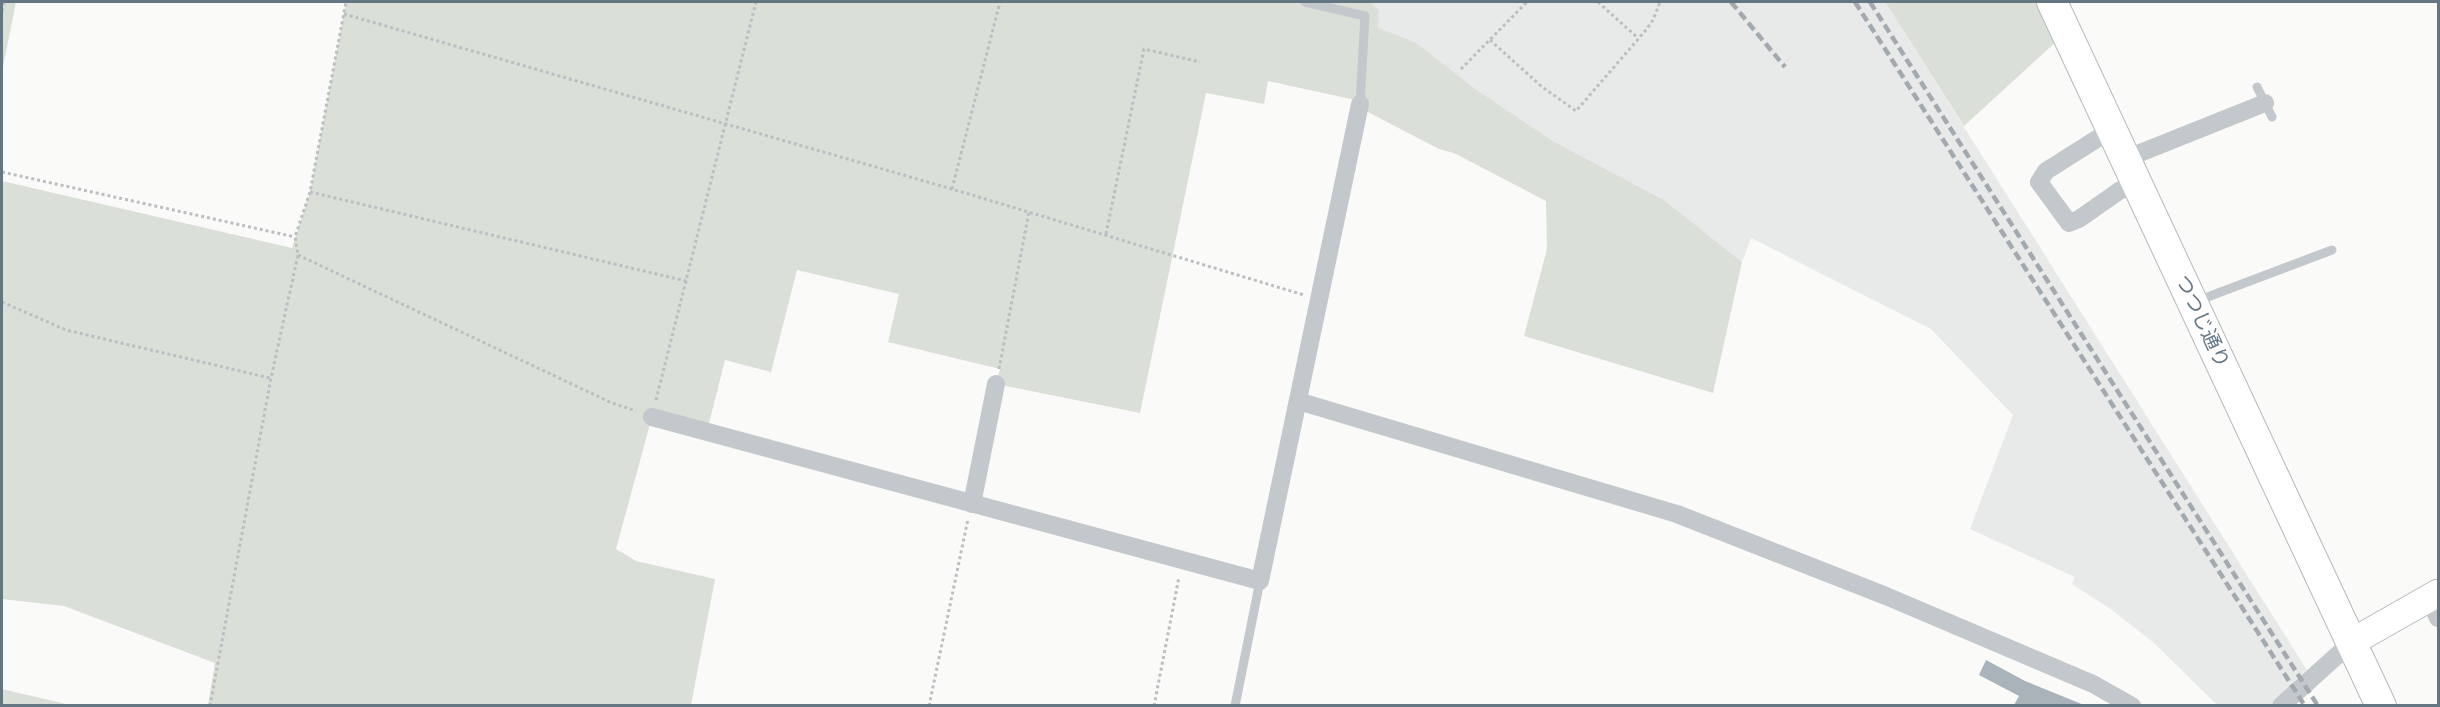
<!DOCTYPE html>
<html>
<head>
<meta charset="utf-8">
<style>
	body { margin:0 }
	#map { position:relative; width:2440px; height:707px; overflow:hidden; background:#fafaf8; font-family:Poppins,sans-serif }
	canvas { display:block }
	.frame { position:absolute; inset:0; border:3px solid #657683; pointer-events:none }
</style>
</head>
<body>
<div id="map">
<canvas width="2440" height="707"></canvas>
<div class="frame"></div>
</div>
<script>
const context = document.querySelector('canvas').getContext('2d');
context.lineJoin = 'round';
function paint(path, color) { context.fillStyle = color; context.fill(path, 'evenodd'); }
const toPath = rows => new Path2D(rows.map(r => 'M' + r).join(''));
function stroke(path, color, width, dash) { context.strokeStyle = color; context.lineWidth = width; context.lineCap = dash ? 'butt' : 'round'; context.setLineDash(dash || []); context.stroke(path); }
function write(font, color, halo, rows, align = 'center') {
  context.font = font + ' Poppins,"Noto Sans JP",sans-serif'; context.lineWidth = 6; context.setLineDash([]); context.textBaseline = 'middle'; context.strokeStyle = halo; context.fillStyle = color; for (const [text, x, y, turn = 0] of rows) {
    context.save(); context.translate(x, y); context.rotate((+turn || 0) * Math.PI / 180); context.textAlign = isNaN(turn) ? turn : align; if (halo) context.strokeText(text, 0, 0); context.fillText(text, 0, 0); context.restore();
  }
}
const built = toPath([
	[1371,2,1885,2,2307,670,2270,705,2217,705,2154,643,2112,610,2072,584,2075,577,1970,529,2013,415,1931,329,1751,238,1742,262,1664,200,1553,141,1477,90,1415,42,1377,28,1379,10]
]);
const green = toPath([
	[2,2,16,2,2,72],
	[346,2,1371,2,1379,10,1378,28,1415,42,1477,90,1553,141,1664,200,1742,262,1713,393,1524,336,1547,249,1546,201,1454,153,1439,149,1364,110,1365,102,1268,81,1264,104,1206,93,1140,413,996,384,1000,369,888,342,899,294,797,270,771,372,725,360,708,427,653,413,616,549,636,561,715,579,691,705,208,705,215,663,64,606,2,599,2,181,292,248,310,192],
	[1885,2,2041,2,2059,39,1964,126],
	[2,689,70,705,2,705]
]);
const building = toPath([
	[1986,660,2025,681,2084,705,2014,705,2019,696,1979,675]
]);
const path = toPath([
	[1598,2,1638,38],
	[2,11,4,2],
	[344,14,952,189,1304,295],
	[1490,40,1541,86,1576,111,1646,30,1653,20,1660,2],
	[1461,69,1527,2],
	[2,172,295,237],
	[952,189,1000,2],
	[310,192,686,281],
	[1106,234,1144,49,1200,62],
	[298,255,612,403,636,411],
	[2,302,66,330,270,378],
	[999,369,1029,212],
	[656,400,756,2],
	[210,706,271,378,298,255,295,237,310,192,346,2],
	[929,706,968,519],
	[1154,706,1179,577]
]);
const lane = toPath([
	[1305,2,1365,16,1360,104],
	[2257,87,2272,117],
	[2197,301,2332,250],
	[1235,706,1260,581]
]);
const street = toPath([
	[2111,130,2046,171,2039,182,2069,223,2079,219,2119,191,2136,183],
	[2125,159,2265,103],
	[1298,401,1677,514,1886,596,2093,684,2132,706],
	[652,417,1260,581,1360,104],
	[972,504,996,384],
	[2429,598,2438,618],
	[2281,706,2352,642]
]);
const secondary = toPath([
	[2352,642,2438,593]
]);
const primary = toPath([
	[2052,2,2381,706]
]);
const rail = toPath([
	[1731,2,1785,67],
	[1855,2,2305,706],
	[1870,2,2318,706]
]);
const streetNames = [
	["つつじ通り",2201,322,65]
];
paint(built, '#e8e9e9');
paint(green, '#dadfd7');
paint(building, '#aab3b9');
stroke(secondary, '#b3babf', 29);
stroke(primary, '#b5babe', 32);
stroke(path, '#bbbfc2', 3, [3, 3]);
stroke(lane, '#c3c8cc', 9);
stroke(street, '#c3c8cc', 18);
stroke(secondary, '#fff', 27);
stroke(primary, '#fff', 30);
stroke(rail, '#a2aab0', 4.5, [9, 4.5]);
write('20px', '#657683', '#fff', streetNames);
</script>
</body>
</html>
